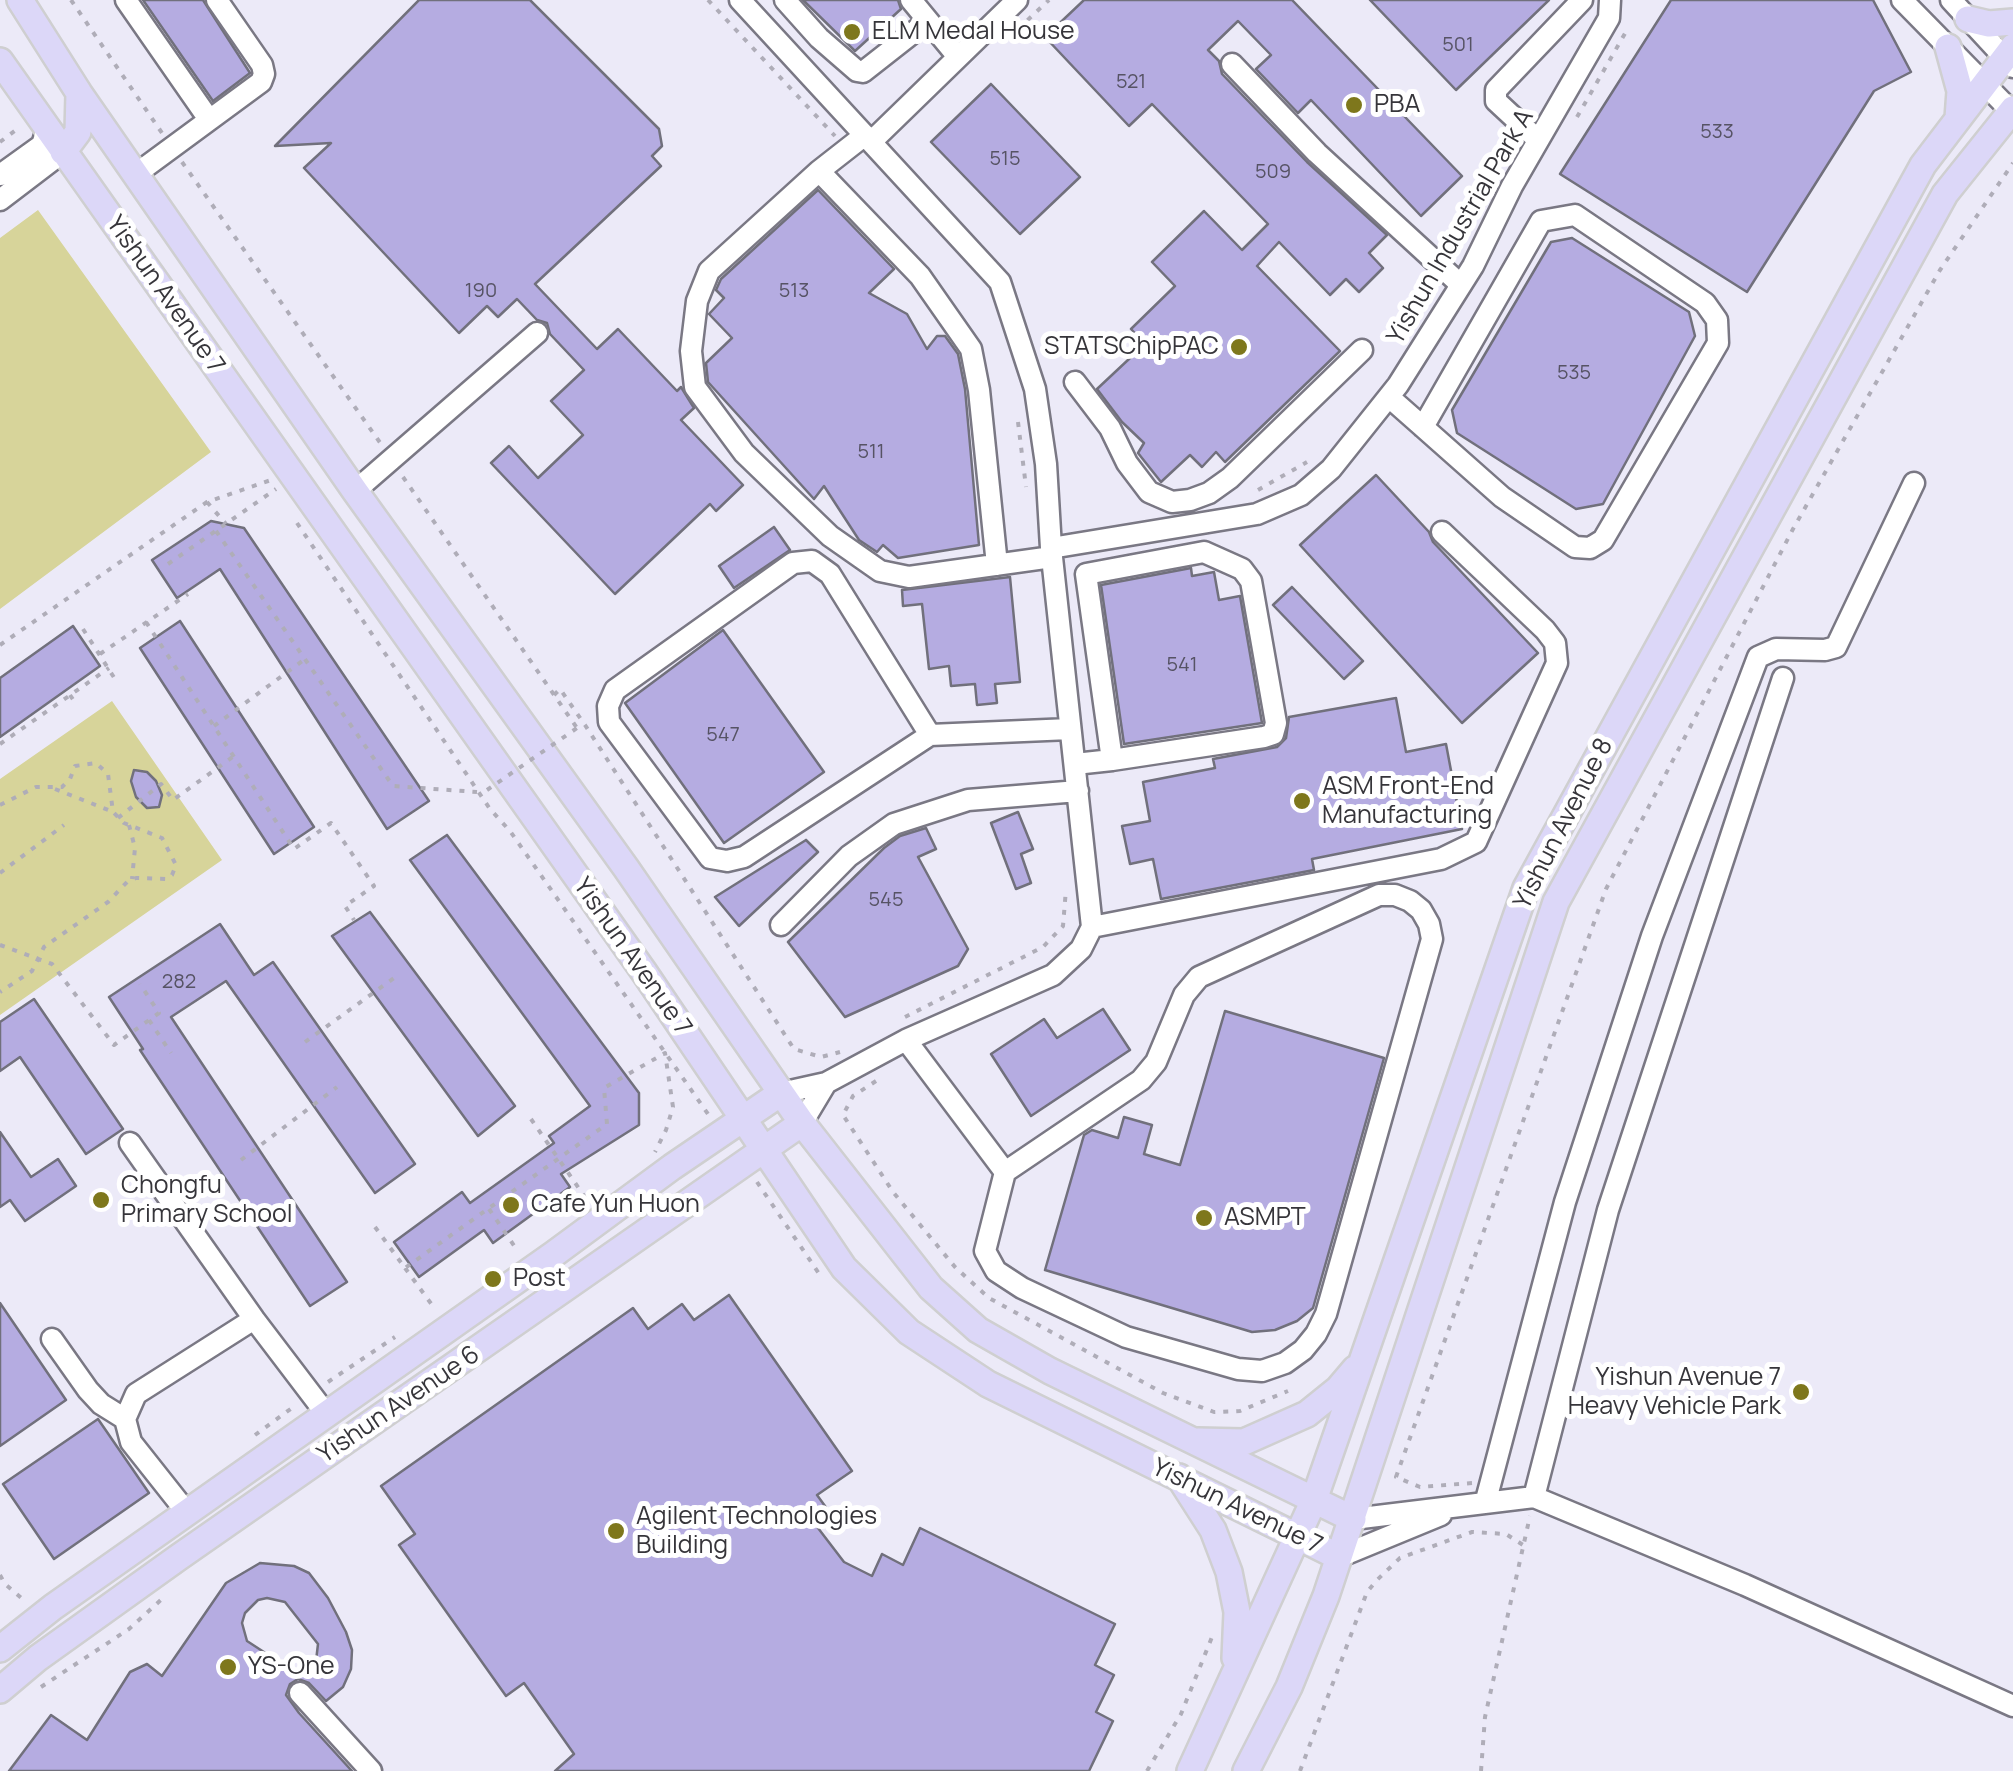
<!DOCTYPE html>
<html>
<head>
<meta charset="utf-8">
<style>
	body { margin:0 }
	canvas { display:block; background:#eceaf8 }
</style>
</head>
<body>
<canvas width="2013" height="1771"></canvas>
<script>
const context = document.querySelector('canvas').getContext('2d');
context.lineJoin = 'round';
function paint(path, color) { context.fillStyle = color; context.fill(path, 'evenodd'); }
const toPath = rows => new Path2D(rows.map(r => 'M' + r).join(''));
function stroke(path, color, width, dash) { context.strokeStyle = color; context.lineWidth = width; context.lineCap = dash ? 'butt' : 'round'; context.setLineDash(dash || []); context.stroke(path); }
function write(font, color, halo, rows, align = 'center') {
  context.font = font + ' Manrope,sans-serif'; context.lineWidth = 10; context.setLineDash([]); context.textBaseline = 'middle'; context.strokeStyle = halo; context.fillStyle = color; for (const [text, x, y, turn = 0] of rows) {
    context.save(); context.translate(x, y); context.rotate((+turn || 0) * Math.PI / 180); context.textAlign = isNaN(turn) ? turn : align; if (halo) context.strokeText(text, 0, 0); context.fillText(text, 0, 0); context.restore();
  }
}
const green = toPath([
	[38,210,211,452,0,609,0,238],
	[112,701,222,860,0,1015,0,779]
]);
const building = toPath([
	[143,0,203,0,250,73,213,101,143,0],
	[419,0,530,0,659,129,662,146,652,156,661,166,535,284,597,349,618,329,677,391,681,387,694,408,681,420,743,485,716,511,710,504,615,594,491,463,509,446,538,478,583,435,551,401,584,370,550,334,547,323,537,320,517,299,498,317,487,306,459,333,304,168,331,143,275,146,419,0],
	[803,0,898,0,901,9,855,51,803,0],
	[1084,0,1292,0,1462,176,1421,216,1311,100,1298,113,1256,69,1271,55,1238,21,1208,50,1219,61,1222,74,1307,162,1387,235,1369,253,1383,268,1359,292,1346,279,1330,295,1279,242,1257,266,1340,351,1225,462,1216,452,1202,467,1190,455,1161,482,1138,453,1144,443,1122,422,1097,389,1145,344,1131,329,1175,286,1152,262,1204,211,1242,250,1268,224,1152,104,1129,126,1045,37,1084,0],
	[1370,0,1549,0,1456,90,1370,0],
	[1671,0,1873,0,1911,72,1874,91,1747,292,1560,174,1671,0],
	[991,84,1080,177,1020,234,931,142,991,84],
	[818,190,894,269,869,293,907,314,927,349,937,336,945,336,958,354,965,389,979,545,898,558,883,545,877,552,859,540,824,486,814,499,708,382,706,363,732,338,709,314,724,298,716,290,721,279,818,190],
	[1572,238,1689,312,1695,336,1603,504,1576,509,1457,433,1452,410,1551,242,1572,238],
	[1376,475,1429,532,1433,542,1538,653,1462,723,1300,545,1376,475],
	[211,521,244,528,429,801,387,829,220,569,177,598,152,560,211,521],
	[774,527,790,550,734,588,719,566,774,527],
	[1191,568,1192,576,1214,572,1219,600,1240,596,1262,723,1124,744,1101,585,1191,568],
	[1010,577,1020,682,995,684,997,703,977,705,975,684,951,686,949,666,929,669,922,604,903,606,902,590,1010,577],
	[1292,587,1363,661,1344,679,1273,605,1292,587],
	[180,621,314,827,274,854,140,648,180,621],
	[73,626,100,666,0,737,0,678,73,626],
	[723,630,824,772,724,843,625,703,723,630],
	[1396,698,1406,752,1446,744,1462,829,1312,859,1314,870,1161,899,1153,859,1130,864,1122,826,1150,821,1143,782,1215,768,1213,759,1277,747,1286,738,1289,717,1396,698],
	[134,770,147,772,156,781,162,795,159,807,147,808,136,797,131,781,134,770],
	[1018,812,1033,849,1021,854,1031,883,1016,889,991,823,1018,812],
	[926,828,936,849,918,857,968,949,958,966,845,1017,788,942,884,848,900,836,926,828],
	[447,835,639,1093,639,1125,561,1174,570,1187,493,1243,484,1230,419,1277,394,1242,462,1192,470,1203,554,1143,549,1136,590,1106,410,860,447,835],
	[806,840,818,852,739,926,715,897,806,840],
	[370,912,515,1106,478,1136,332,936,370,912],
	[220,924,254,975,273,962,415,1164,375,1193,226,981,171,1017,347,1282,310,1306,140,1050,143,1049,109,997,220,924],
	[34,999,123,1129,86,1154,20,1057,0,1071,0,1022,34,999],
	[1103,1009,1130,1050,1031,1116,991,1054,1044,1019,1057,1038,1103,1009],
	[1225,1011,1384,1058,1313,1308,1297,1321,1275,1330,1252,1332,1045,1270,1084,1135,1092,1130,1118,1138,1124,1117,1152,1125,1144,1154,1180,1165,1225,1011],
	[0,1132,31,1177,58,1159,76,1186,25,1221,10,1200,0,1207,0,1132],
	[729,1295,852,1471,817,1495,833,1517,818,1528,844,1562,872,1576,882,1554,903,1565,920,1528,1115,1624,1095,1665,1114,1675,1096,1712,1113,1721,1089,1771,555,1771,574,1754,524,1683,506,1696,399,1545,415,1534,381,1486,633,1308,648,1329,682,1304,694,1320,729,1295],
	[0,1303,66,1400,0,1446,0,1303],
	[98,1419,149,1493,54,1559,3,1484,98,1419],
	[260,1563,294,1566,309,1573,328,1598,346,1632,352,1650,351,1669,343,1687,326,1701,309,1683,298,1679,290,1684,286,1695,299,1713,352,1771,9,1771,51,1715,87,1740,130,1672,147,1664,162,1676,226,1583,260,1563],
	[267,1598,285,1602,318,1644,316,1661,307,1669,290,1669,247,1641,242,1623,245,1613,258,1600,267,1598]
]);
const path = toPath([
	[71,0,162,133],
	[708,0,835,136],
	[1018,29,1049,0],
	[1577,117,1627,30],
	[0,142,20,127],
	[182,162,381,444],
	[1018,422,1026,487],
	[403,477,577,728],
	[1258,490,1307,462],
	[207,502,226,524],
	[297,523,490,809,510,831,708,1114],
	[216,531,393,786,477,792],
	[168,564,276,489],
	[146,622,294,849,331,823,374,886,345,906,354,920],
	[83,629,115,679],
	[0,645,207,502,271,480],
	[100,654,188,594],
	[70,695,76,704],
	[554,695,560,689,585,725,794,1049,821,1057,840,1052],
	[214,726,305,659],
	[0,744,109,668],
	[55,789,111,811],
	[0,805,36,787,62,787,70,779,75,766,96,763,108,774,113,812,124,823,162,838,176,865,172,875,166,879,136,878,127,882,108,902,44,947,32,971,0,992],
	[118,818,161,784,173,800,234,756],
	[129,825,135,848,132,879],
	[0,873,64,825],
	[0,945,52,964,114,1045,159,1013,140,984],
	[905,1017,1043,947,1063,926,1066,889],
	[149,1020,171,1053],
	[305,1042,394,978],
	[876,1081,853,1096,843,1115,893,1192,955,1267,989,1298,1163,1393,1214,1412,1240,1411,1288,1391],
	[531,1119,589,1203],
	[241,1160,337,1087],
	[757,1182,822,1278],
	[489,1209,517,1250],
	[375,1227,405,1268,607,1124,604,1088,665,1053,673,1107,666,1130,655,1152],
	[405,1268,435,1309],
	[328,1382,395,1337],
	[255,1435,296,1405],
	[1472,1483,1420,1487,1396,1477,1606,889,1793,529,1940,270,2013,163],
	[0,1575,5,1584,25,1601],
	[41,1687,129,1629,163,1598],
	[1147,1771,1181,1714,1212,1637],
	[1300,1771,1367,1592,1377,1580,1400,1558,1472,1532,1506,1534,1523,1545],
	[1481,1771,1485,1717,1530,1516]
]);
const minor = toPath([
	[126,0,208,118],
	[740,0,1000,282,1035,389,1046,464,1051,548,1092,927,1081,949,1053,975,906,1040,826,1083,781,1093],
	[785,0,819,38,857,71,863,72,928,21],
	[911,0,958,57],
	[1902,0,2011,111],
	[1951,0,2013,67],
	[1232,64,1317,153,1461,285],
	[865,135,819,171,709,271,697,301,691,351,695,387,744,453,830,536,880,571,909,577,1052,557],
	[1538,140,1496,101,1496,90,1582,0],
	[871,142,1017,0],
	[819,171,920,276,971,349,979,390,997,565],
	[136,174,261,82,264,74,262,65,217,0],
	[0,175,42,145,47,129],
	[0,200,63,152],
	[1075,382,1110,428,1127,463,1149,492,1172,502,1190,500,1209,493,1230,478,1362,350],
	[1389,397,1423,427,1502,497,1575,547,1590,548,1603,540,1718,343,1717,320,1705,303,1575,215,1541,221,1423,427],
	[355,491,537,333],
	[1051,548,1257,514,1301,495,1331,469,1398,385,1473,266,1512,186,1609,18,1610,0],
	[930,735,830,574,812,561,793,563,615,690,608,706,609,722,710,858,727,861,744,857,930,735,1070,729],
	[1075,764,1112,760,1264,737,1273,734,1276,723,1251,581,1242,569,1204,552,1086,574,1112,760],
	[1379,895,1395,895,1410,901,1421,910,1429,924,1432,939,1326,1314,1316,1334,1303,1350,1285,1363,1262,1371,1238,1369,1126,1337,1022,1288,996,1271,985,1251,1005,1172,1141,1080,1156,1062,1184,995,1199,977,1379,895],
	[781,925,849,856,894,824,968,800,1078,791],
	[1092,927,1441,859,1476,842,1557,663,1555,643,1545,630,1442,532],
	[906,1040,1005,1172],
	[802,1123,826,1083],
	[130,1143,254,1319,327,1415],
	[52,1339,88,1390,101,1404,125,1419],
	[1534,1497,1608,1210,1783,678],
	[1486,1500,1565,1202,1652,936,1758,657,1776,649,1825,650,1836,647,1914,483],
	[188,1514,131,1442,125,1419,136,1394,254,1319],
	[1353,1519,1534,1497,1745,1585,2013,1706],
	[1339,1557,1441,1515],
	[300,1693,371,1771]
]);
const major = toPath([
	[20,0,79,93,355,491,626,868,802,1123,931,1288,978,1330,1050,1371,1353,1519],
	[1968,19,1989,24,2013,22],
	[1948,47,1960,91,1958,118],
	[0,61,644,972,844,1268,909,1332,988,1384,1339,1557],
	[63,152,78,132,79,93],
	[1198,1441,1244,1442,1307,1414,1338,1389,1355,1369],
	[1179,1477,1213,1530,1229,1572,1237,1612,1235,1658],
	[0,1649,53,1607,554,1254,672,1167,781,1093],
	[0,1690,38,1658,179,1557,802,1123],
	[1190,1771,1314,1500,1526,888,1923,165,2013,47],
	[1246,1771,1289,1687,1326,1596,1556,902,1945,194,2013,109]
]);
const pathBridge = toPath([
	[487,790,577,728]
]);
const markers = [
	[852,32,10,"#7e771c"],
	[1354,105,10,"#7e771c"],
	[1239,347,10,"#7e771c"],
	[1302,801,10,"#7e771c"],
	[101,1200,10,"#7e771c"],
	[511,1205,10,"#7e771c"],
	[1204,1218,10,"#7e771c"],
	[493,1279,10,"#7e771c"],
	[1801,1392,10,"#7e771c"],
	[616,1531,10,"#7e771c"],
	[228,1667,10,"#7e771c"]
];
const numberNames = [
	["501",1458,45],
	["521",1131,82],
	["533",1717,132],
	["515",1005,159],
	["509",1273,172],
	["190",481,291],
	["513",794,291],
	["535",1574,373],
	["511",871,452],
	["541",1182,665],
	["547",723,735],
	["545",886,900],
	["282",179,982]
];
const poiNames = [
	["ELM Medal House",872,32],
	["PBA",1374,105],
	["STATSChipPAC",1219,347,"right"],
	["ASM Front-End",1322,787],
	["Manufacturing",1322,816],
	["Chongfu",121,1186],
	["Primary School",121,1215],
	["Cafe Yun Huon",531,1205],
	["ASMPT",1224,1218],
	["Post",513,1279],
	["Yishun Avenue 7",1781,1378,"right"],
	["Heavy Vehicle Park",1781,1407,"right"],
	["Agilent Technologies",636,1517],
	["Building",636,1546],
	["YS-One",248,1667]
];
const streetNames = [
	["Yishun Industrial Park A",1461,227,-60],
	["Yishun Avenue 7",165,295,55],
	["Yishun Avenue 8",1564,824,-63],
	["Yishun Avenue 7",632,957,55],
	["Yishun Avenue 6",399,1405,-34],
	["Yishun Avenue 7",1237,1507,26]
];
paint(green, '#d7d49a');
paint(building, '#b5ace1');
stroke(building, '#71707c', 2.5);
stroke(minor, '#7a7884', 25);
stroke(major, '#cfcfd0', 30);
stroke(path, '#afadb8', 4, [5, 8]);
stroke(minor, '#fff', 20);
stroke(major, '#dcd7f8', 25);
stroke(pathBridge, '#afadb8', 4, [5, 8]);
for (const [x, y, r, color] of markers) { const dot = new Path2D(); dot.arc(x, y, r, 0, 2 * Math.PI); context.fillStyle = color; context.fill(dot); stroke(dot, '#fff', 4); }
write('20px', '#565364', null, numberNames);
write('25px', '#36353a', '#fff', poiNames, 'left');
write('25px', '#36353a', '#fff', streetNames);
</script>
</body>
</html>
